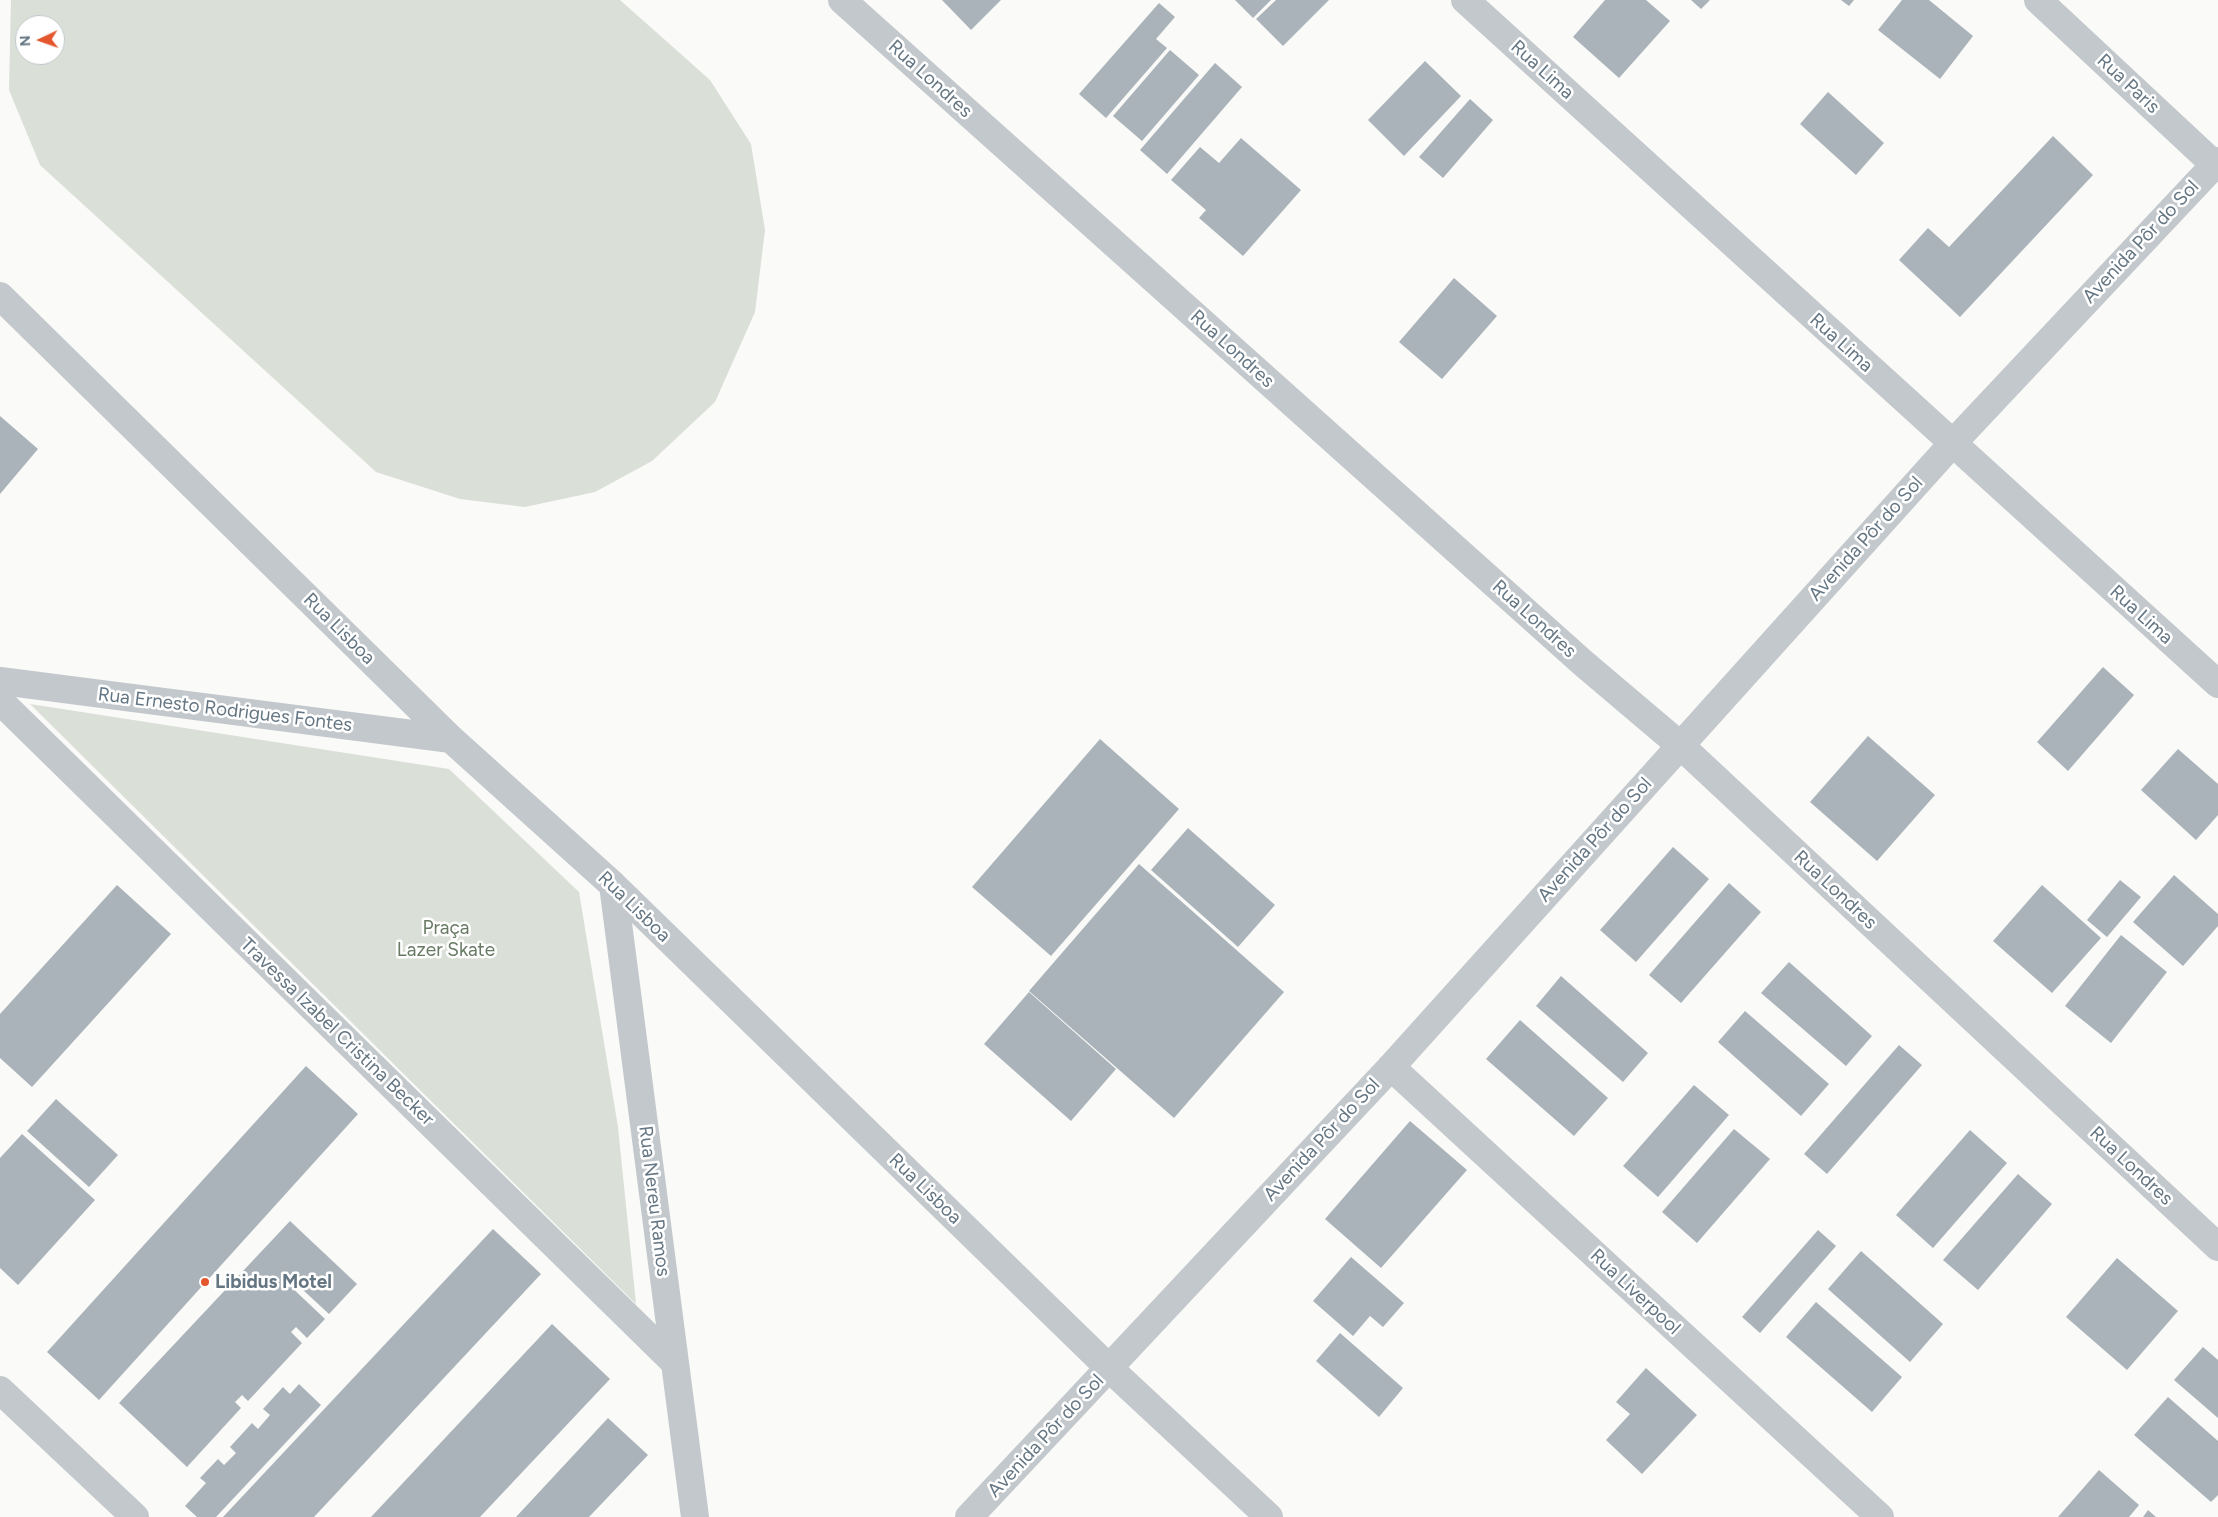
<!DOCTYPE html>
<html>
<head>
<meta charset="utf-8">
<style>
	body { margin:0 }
	#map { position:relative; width:2218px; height:1517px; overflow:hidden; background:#fafaf8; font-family:Figtree,sans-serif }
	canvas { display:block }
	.north { position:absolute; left:15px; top:15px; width:50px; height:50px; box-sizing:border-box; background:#fff; border:1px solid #c1c8cd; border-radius:50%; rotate:267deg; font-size:14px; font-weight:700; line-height:20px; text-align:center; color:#657683 }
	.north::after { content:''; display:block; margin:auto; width:18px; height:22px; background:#e4572e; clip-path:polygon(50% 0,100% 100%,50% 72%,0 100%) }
</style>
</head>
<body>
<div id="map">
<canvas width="2218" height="1517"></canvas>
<div class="north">N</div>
</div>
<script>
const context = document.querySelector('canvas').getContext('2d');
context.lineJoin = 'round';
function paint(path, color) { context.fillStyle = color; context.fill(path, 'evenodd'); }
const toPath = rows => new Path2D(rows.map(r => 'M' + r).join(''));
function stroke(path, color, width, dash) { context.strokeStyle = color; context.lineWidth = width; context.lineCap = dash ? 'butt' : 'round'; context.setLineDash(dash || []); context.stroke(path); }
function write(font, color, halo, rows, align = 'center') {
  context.font = font + ' Figtree,sans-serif'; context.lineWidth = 5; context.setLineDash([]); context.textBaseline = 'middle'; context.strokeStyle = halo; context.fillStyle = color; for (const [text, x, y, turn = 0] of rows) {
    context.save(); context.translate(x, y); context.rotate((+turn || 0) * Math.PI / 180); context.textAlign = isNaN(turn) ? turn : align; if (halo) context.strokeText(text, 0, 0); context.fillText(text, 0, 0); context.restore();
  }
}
const green = toPath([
	[11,0,620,0,710,80,751,144,765,230,755,312,715,402,652,461,595,492,525,507,460,499,376,472,40,165,9,90],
	[25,25,55,25,55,55,25,55],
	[30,704,449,769,579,892,618,1127,636,1304]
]);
const building = toPath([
	[942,0,1001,0,971,30],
	[1235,0,1271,0,1253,18],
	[1276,0,1329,0,1283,46,1256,19],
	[1605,0,1646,0,1670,21,1619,78,1573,37],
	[1691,0,1710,0,1701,9],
	[1841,0,1854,0,1849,6],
	[1902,0,1929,0,1973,36,1940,79,1878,30],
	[1159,3,1175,17,1156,39,1167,48,1106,118,1079,94],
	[1170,50,1199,75,1142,141,1113,116],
	[1425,61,1461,96,1404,156,1368,120],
	[1215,63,1242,87,1167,174,1140,150],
	[1828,92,1884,143,1856,175,1800,124],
	[1470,99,1493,120,1443,178,1419,157],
	[2053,136,2093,175,1960,317,1899,260,1928,228,1949,247],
	[1241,138,1301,190,1243,256,1199,218,1206,210,1171,180,1200,147,1219,163],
	[1454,278,1497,316,1442,379,1399,342],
	[0,416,38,449,0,494],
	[2103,667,2134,695,2068,771,2037,742],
	[1868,736,1935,795,1877,861,1810,802],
	[1100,739,1179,809,1051,956,972,887],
	[2178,749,2218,784,2218,815,2196,840,2141,790],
	[1188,828,1275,905,1238,947,1151,870],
	[1673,847,1709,879,1636,962,1600,930],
	[1139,864,1284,992,1174,1118,1029,991],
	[2174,875,2218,914,2218,926,2183,966,2133,922],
	[2120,880,2141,897,2107,937,2087,920],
	[1729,883,1761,912,1681,1003,1649,975],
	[117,885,171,934,32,1087,0,1058,0,1014],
	[2042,885,2101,938,2052,993,1993,941],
	[2121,935,2167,972,2111,1043,2065,1006],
	[1789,962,1872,1036,1846,1066,1761,993],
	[1561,976,1648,1053,1623,1082,1536,1006],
	[1029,992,1116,1069,1071,1121,984,1044],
	[1745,1011,1829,1084,1801,1116,1718,1042],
	[1520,1020,1608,1098,1574,1136,1486,1059],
	[1899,1045,1922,1065,1827,1174,1804,1154],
	[306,1066,358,1114,99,1400,47,1352],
	[1694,1085,1729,1115,1658,1197,1623,1166],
	[56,1099,118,1155,89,1187,27,1131],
	[1410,1121,1467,1170,1381,1268,1325,1219],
	[1734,1129,1770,1159,1697,1243,1662,1212],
	[1970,1130,2007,1163,1933,1248,1896,1215],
	[22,1134,95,1200,18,1285,0,1268,0,1158],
	[2018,1174,2052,1204,1978,1290,1943,1260],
	[290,1221,357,1284,329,1314,290,1278,286,1282,325,1319,307,1338,296,1327,291,1332,302,1343,248,1401,242,1395,235,1402,241,1408,187,1467,119,1403],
	[493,1229,541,1274,314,1517,223,1517],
	[1818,1230,1836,1246,1760,1333,1742,1317],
	[1861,1251,1943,1324,1910,1362,1828,1289],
	[1351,1257,1404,1303,1383,1327,1370,1316,1353,1336,1313,1301],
	[2117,1258,2178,1311,2127,1370,2066,1317],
	[1816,1302,1902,1377,1872,1412,1786,1337],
	[552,1324,610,1379,480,1517,371,1517],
	[1340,1333,1403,1388,1379,1417,1316,1361],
	[2203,1347,2218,1360,2218,1418,2174,1380],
	[1646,1368,1697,1415,1642,1474,1606,1440,1630,1414,1616,1402],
	[299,1384,321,1405,216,1517,197,1517,185,1506,206,1483,200,1478,218,1459,224,1465,236,1453,230,1447,252,1423,258,1429,270,1415,263,1409,283,1387,290,1394],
	[2168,1397,2218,1441,2218,1495,2211,1502,2134,1435],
	[608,1418,648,1455,589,1517,516,1517],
	[2099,1470,2139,1505,2129,1517,2058,1517],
	[2148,1510,2156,1517,2143,1517]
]);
const minor = toPath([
	[842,0,1583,663,1681,746,2218,1247],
	[1465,0,2218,684],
	[2038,0,2218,168],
	[0,296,451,739,613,885,1109,1368,1269,1517],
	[0,681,451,739],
	[0,701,675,1363],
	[613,885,695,1517],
	[1391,1067,1880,1517],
	[0,1390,135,1517]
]);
const tertiary = toPath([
	[969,1517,1391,1067,1952,444,2218,161]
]);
const markers = [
	[205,1282,5,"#e4572e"]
];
const streetNames = [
	["Rua Lima",1542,70,42],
	["Rua Londres",930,79,42],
	["Rua Paris",2128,84,43],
	["Avenida Pôr do Sol",2141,242,-47],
	["Rua Lima",1841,343,42],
	["Rua Londres",1232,349,42],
	["Avenida Pôr do Sol",1866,539,-48],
	["Rua Lima",2141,615,42],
	["Rua Londres",1534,619,42],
	["Rua Lisboa",339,629,45],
	["Rua Ernesto Rodrigues Fontes",225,710,7],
	["Avenida Pôr do Sol",1595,840,-48],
	["Rua Londres",1835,890,43],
	["Rua Lisboa",634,907,44],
	["Travessa Izabel Cristina Becker",337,1032,44],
	["Avenida Pôr do Sol",1322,1140,-47],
	["Rua Londres",2131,1166,43],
	["Rua Lisboa",925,1189,44],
	["Rua Nereu Ramos",654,1201,83],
	["Rua Liverpool",1635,1292,43],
	["Avenida Pôr do Sol",1046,1436,-47]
];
const parkNames = [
	["Praça",446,928],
	["Lazer Skate",446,950]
];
const poiNames = [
	["Libidus Motel",215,1282]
];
paint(green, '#dadfd7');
paint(building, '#aab3b9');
stroke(minor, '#c3c8cc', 28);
stroke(tertiary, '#c3c8cc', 28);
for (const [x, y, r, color] of markers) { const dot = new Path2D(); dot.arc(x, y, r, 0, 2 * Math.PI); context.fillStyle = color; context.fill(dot); stroke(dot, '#fff', 2); }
write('19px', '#657683', '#fff', streetNames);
write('19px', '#687a64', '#fff', parkNames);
write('bold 19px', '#657683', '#fff', poiNames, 'left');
</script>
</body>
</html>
